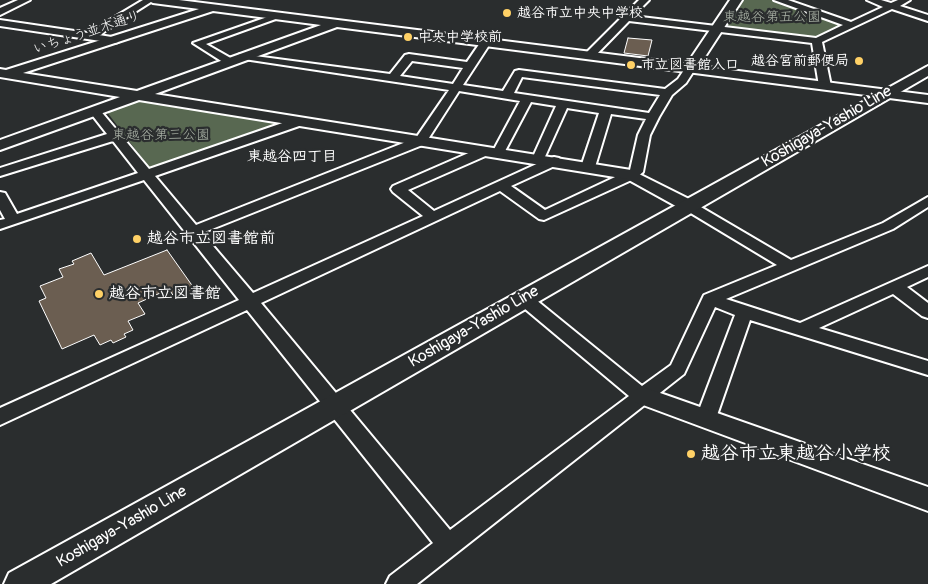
<!DOCTYPE html>
<html>
<head>
<meta charset="utf-8">
<style>
	body { margin:0 }
	canvas { display:block; background:#2a2d2e }
</style>
</head>
<body>
<canvas width="928" height="584"></canvas>
<script>
const context = document.querySelector('canvas').getContext('2d');
context.lineJoin = 'round';
function paint(path, color) { context.fillStyle = color; context.fill(path, 'evenodd'); }
const toPath = rows => new Path2D(rows.map(r => 'M' + r).join(''));
function stroke(path, color, width, dash) { context.strokeStyle = color; context.lineWidth = width; context.lineCap = dash ? 'butt' : 'round'; context.setLineDash(dash || []); context.stroke(path); }
function write(font, color, halo, rows, align = 'center') {
  context.font = font + ' Pangolin,"Klee One",sans-serif'; context.lineWidth = 4.5; context.setLineDash([]); context.textBaseline = 'middle'; context.strokeStyle = halo; context.fillStyle = color; for (const [text, x, y, turn = 0] of rows) {
    context.save(); context.translate(x, y); context.rotate((+turn || 0) * Math.PI / 180); context.textAlign = isNaN(turn) ? turn : align; if (halo) context.strokeText(text, 0, 0); context.fillText(text, 0, 0); context.restore();
  }
}
const green = toPath([
	[741,0,775,0,842,24,814,39,723,27],
	[140,100,276,122,275,127,151,170,107,112]
]);
const building = toPath([
	[628,38,652,40,648,56,624,53,628,38],
	[167,250,196,291,176,300,169,289,138,303,145,314,128,321,133,330,124,334,126,337,113,343,111,340,100,345,94,335,62,349,39,301,46,298,40,286,63,277,59,269,74,264,72,261,91,253,104,275,167,250]
]);
const minor = toPath([
	[18,0,30,0,0,15,0,8,18,0],
	[143,0,154,0,99,35,118,38,118,42,114,43,0,26,0,20,88,33,143,0],
	[639,0,649,0,633,16,816,38,843,25,774,0,788,0,851,22,883,7,867,0,881,0,891,3,898,0,910,0,900,6,928,15,928,21,892,9,822,42,831,86,825,89,819,86,812,43,629,21,594,57,586,57,586,53,639,0],
	[276,14,284,16,206,44,234,60,234,64,226,64,193,43,276,14],
	[486,39,491,42,463,85,503,91,515,71,519,70,665,89,678,79,686,67,694,67,695,69,686,83,672,95,659,117,650,135,643,172,636,178,544,220,539,219,500,191,261,303,450,530,629,396,518,303,516,299,518,295,530,295,642,386,671,365,704,295,777,265,684,209,682,206,684,203,694,203,791,260,883,223,928,197,928,207,893,229,726,299,800,323,928,266,928,277,907,287,928,303,928,318,922,316,893,294,819,328,928,361,928,375,750,320,716,418,713,424,706,426,699,424,696,418,735,315,715,307,684,374,417,584,386,584,390,576,433,543,247,310,0,425,0,408,239,300,144,180,0,229,0,220,5,219,0,210,0,192,5,193,17,214,138,173,113,141,0,176,0,168,107,134,89,111,95,107,99,109,149,169,294,119,302,119,304,122,302,125,155,176,196,225,416,138,449,90,244,59,239,56,240,54,390,74,405,55,409,54,467,62,482,40,486,39],
	[412,61,463,68,453,84,400,76,412,61],
	[522,77,660,95,649,113,514,93,522,77],
	[459,91,520,101,492,153,498,157,504,153,531,102,556,106,532,159,533,162,541,162,434,211,408,190,490,154,491,151,490,148,480,148,393,186,391,189,393,192,423,216,253,293,202,233,425,144,459,91],
	[567,108,599,113,581,167,588,171,595,167,611,114,646,119,638,135,630,170,545,210,511,186,559,164,561,161,559,158,554,157,543,161,567,108]
]);
const tertiary = toPath([
	[147,0,179,0,687,64,730,0,742,0,699,66,928,95,928,103,337,27,155,94,631,170,695,202,698,206,695,210,689,211,683,210,627,179,139,100,0,150,0,140,120,97,0,77,0,69,6,70,199,9,153,3,147,0],
	[213,11,321,25,137,91,23,73,213,11],
	[643,387,928,487,928,511,635,402,631,396,635,390,643,387]
]);
const secondary = toPath([
	[928,66,928,76,51,584,4,584,9,573,928,66]
]);
const markers = [
	[507,13,5,"#ffd166"],
	[408,37,5,"#ffd166"],
	[859,61,5,"#ffd166"],
	[631,65,5,"#ffd166"],
	[137,239,5,"#ffd166"],
	[99,294,5,"#ffd166"],
	[691,454,5,"#ffd166"]
];
const farPoinames = [
	["越谷市立中央中学校",517,13],
	["中央中学校前",418,37],
	["越谷宮前郵便局",849,61,"right"],
	["市立図書館入口",641,65]
];
const farParknames = [
	["東越谷第五公園",772,17],
	["東越谷第三公園",161,135]
];
const farStreetnames = [
	["いちょう並木通り",87,33,-18]
];
const farNeighbourhoodnames = [
	["東越谷四丁目",292,157]
];
const streetNames = [
	["Koshigaya-Yashio Line",827,127,-30],
	["Koshigaya-Yashio Line",474,327,-30],
	["Koshigaya-Yashio Line",122,527,-30]
];
const poiNames = [
	["越谷市立図書館前",147,239],
	["越谷市立図書館",109,294]
];
const nearPoinames = [
	["越谷市立東越谷小学校",701,454]
];
paint(green, '#586851');
paint(building, '#6b5e51');
stroke(building, '#fff', 1);
stroke(minor, '#fff', 4);
stroke(tertiary, '#fff', 4);
stroke(secondary, '#fff', 4);
paint(minor, '#2a2d2e');
paint(tertiary, '#2a2d2e');
paint(secondary, '#2a2d2e');
for (const [x, y, r, color] of markers) { const dot = new Path2D(); dot.arc(x, y, r, 0, 2 * Math.PI); context.fillStyle = color; context.fill(dot); stroke(dot, '#2a2d2e', 2); }
write('bold 14px', '#fff', '#2a2d2e', farPoinames, 'left');
write('14px', '#acb4a8', '#2a2d2e', farParknames);
write('14px', '#fff', '#2a2d2e', farStreetnames);
write('bold 15px', '#fff', '#2a2d2e', farNeighbourhoodnames);
write('16px', '#fff', '#2a2d2e', streetNames);
write('bold 16px', '#fff', '#2a2d2e', poiNames, 'left');
write('bold 19px', '#fff', '#2a2d2e', nearPoinames, 'left');
</script>
</body>
</html>
